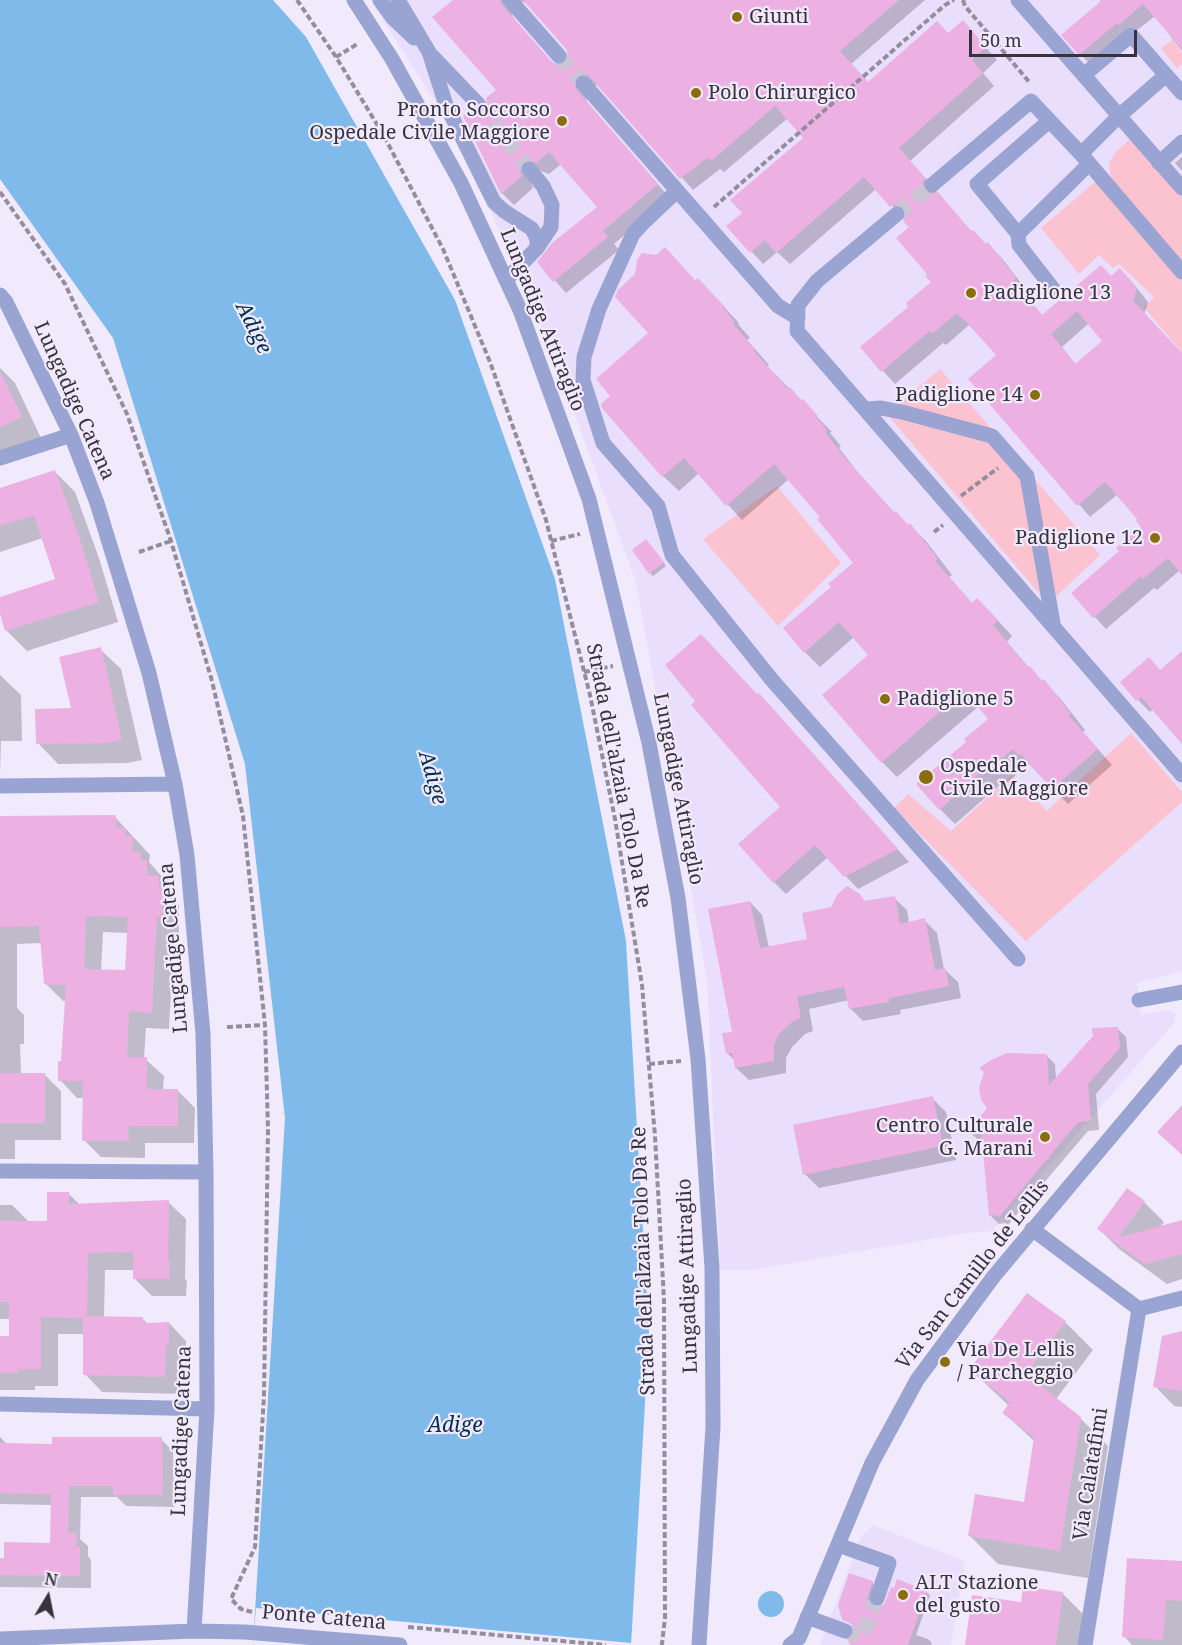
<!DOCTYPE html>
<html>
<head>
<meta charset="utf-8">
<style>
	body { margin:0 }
	#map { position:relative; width:1182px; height:1645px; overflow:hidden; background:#f1eafd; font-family:"Noto Serif",serif }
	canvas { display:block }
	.north { position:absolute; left:18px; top:1567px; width:60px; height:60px; -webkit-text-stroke:4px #f1eafd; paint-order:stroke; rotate:10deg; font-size:16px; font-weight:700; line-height:24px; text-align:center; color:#36333c }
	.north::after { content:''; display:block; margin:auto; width:21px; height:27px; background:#36333c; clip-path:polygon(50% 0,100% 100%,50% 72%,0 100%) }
	.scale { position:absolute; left:969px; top:30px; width:168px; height:27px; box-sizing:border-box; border:3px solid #36333c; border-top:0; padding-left:8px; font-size:18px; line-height:21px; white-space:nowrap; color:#36333c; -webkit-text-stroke:4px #f1eafd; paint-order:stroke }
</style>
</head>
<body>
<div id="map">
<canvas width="1182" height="1645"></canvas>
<div class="north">N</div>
<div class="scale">50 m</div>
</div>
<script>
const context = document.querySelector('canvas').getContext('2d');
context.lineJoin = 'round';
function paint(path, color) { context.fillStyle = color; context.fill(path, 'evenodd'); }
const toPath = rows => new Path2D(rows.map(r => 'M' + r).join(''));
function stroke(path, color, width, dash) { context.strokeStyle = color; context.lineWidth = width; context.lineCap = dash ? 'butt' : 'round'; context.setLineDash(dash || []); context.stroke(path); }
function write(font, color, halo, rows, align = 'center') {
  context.font = font + ' "Noto Serif",serif'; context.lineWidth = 4.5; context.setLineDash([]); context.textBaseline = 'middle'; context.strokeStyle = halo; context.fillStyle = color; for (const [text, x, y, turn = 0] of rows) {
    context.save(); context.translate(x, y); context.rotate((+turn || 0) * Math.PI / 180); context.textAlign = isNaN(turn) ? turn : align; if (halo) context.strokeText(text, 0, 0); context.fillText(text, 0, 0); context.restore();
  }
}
const built = toPath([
	[370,0,1182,0,1182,971,1137,983,1141,1015,1169,1010,1176,1014,1174,1023,992,1231,966,1233,751,1270,720,1270,707,980,636,582,552,352,458,137],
	[872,1525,965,1561,951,1645,820,1645,860,1538]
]);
const green = toPath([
	[1173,40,1182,53,1182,64,1177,68,1161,48],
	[1130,139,1182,196,1182,262,1111,180,1109,164,1115,153],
	[1096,181,1182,281,1182,353,1144,307,1154,297,1119,264,1113,268,1099,255,1079,274,1041,228],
	[940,369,1100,555,1048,604,887,414],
	[777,486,841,563,778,626,703,539],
	[1131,733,1182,792,1182,802,1026,941,894,808,908,794,951,831,1012,775,1047,811]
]);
const water = toPath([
	[0,0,273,0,306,37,455,300,555,579,626,941,649,1333,631,1645,253,1645,285,1118,245,764,113,338,0,179],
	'758 1604a13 13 0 1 1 26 0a13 13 0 1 1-26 0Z'
]);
const pier = toPath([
	[256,1608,631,1643,631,1645,253,1645]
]);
const shadow = toPath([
	[455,0,925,0,851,64,868,83,949,34,963,22,997,60,983,73,994,86,910,161,937,191,934,195,950,207,972,232,1000,256,1027,291,1024,294,1043,316,1112,277,1132,282,1148,302,1144,315,1182,354,1182,571,1180,570,1157,590,1154,588,1106,629,1073,593,1121,552,1143,527,1140,520,1118,494,1090,517,970,379,998,356,969,325,946,345,943,343,895,384,862,348,910,307,933,283,907,217,904,218,876,189,790,264,777,252,763,264,728,226,744,213,806,138,788,118,724,172,720,169,693,190,602,87,595,85,586,92,587,103,669,197,614,244,619,250,566,293,539,262,599,207,561,164,549,174,541,171,534,174,531,183,533,188,514,205,502,193,464,117,485,113,498,91],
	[522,2,529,4,568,49,570,59,566,65,556,67,514,20,512,14,515,5],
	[1089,323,1104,341,1076,365,1062,347],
	[1100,0,1182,0,1182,51,1155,16,1092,66,1080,54,1102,2],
	[1182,157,1182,171,1175,163],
	[696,282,710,292,739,323,738,324,750,338,747,340,769,365,767,366,832,432,830,433,841,446,839,448,860,475,895,514,925,540,952,575,949,577,973,604,993,615,1012,636,1007,642,1030,669,1059,697,1085,730,1083,732,1112,765,1068,804,1029,764,1005,784,1003,782,955,824,940,809,968,742,990,719,979,706,897,777,882,762,870,655,854,637,820,667,805,652,833,587,855,563,822,517,789,479,742,520,699,473,679,491,663,476,612,396,651,333],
	[0,368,15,383,41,438,0,452],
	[55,472,75,492,99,558,118,622,27,651,7,631,0,609,0,598,57,580,43,538,0,552,0,489],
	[649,544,666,566,653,576,650,573],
	[100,649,121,669,142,760,127,763,58,764,38,743,72,709],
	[1182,653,1182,742,1153,709,1150,712,1138,700,1161,671],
	[0,675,21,695,22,741,1,741,0,775],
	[758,696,772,708,909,862,858,889,828,857,786,894,774,882,782,808],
	[0,817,115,817,150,855,149,862,164,879,164,883,175,894,175,901,179,905,179,934,174,934,169,1029,146,1028,144,1058,164,1076,163,1091,177,1090,195,1108,194,1143,145,1143,145,1158,101,1157,84,1140,84,1098,77,1098,60,1080,66,1001,63,1001,45,983,42,943,17,944,17,1008,24,1015,24,1044,20,1044,21,1074,44,1074,61,1091,61,1140,15,1140,15,1159,0,1159],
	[103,932,128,933,126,972,101,971],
	[859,896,866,902,894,898,907,910,909,923,924,920,937,933,944,969,958,982,961,998,900,1010,901,1014,863,1021,850,1008,849,1000,809,1009,813,1031,805,1034,792,1047,786,1058,786,1073,749,1080,736,1068,735,1061,727,1053,734,1033,750,902,762,915,769,948,809,940,832,909],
	[1117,1028,1126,1037,1128,1057,1096,1094,1099,1130,1088,1131,1008,1225,1005,1223,999,1224,990,1215,984,1140,978,1140,970,1132,1046,1055,1055,1064,1056,1079],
	[932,1098,946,1112,956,1160,819,1188,805,1174],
	[69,1194,80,1205,168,1202,186,1219,185,1279,187,1280,186,1296,152,1296,134,1278,134,1270,105,1270,104,1318,142,1318,148,1324,169,1323,186,1341,186,1362,183,1362,182,1394,102,1392,85,1374,85,1334,58,1334,58,1386,35,1386,35,1390,0,1390,0,1337,10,1337,10,1319,0,1319,0,1205,12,1205,29,1222,48,1223],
	[1144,1202,1164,1222,1160,1228,1182,1222,1182,1279,1167,1284,1119,1249,1099,1229],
	[1065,1322,1093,1350,1056,1399,1080,1418,1108,1446,1088,1578,998,1564,970,1536,1025,1504,1035,1442,1004,1413,1009,1406,971,1370],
	[1182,1333,1182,1407,1174,1406,1155,1386],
	[0,1437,8,1445,54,1445,161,1439,173,1451,174,1507,126,1506,117,1497,81,1497,80,1539,88,1546,88,1556,91,1560,91,1588,0,1587,0,1560,52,1545,52,1505,0,1504],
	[1182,1563,1182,1645,1132,1645,1124,1636],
	[872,1582,875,1586,870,1604,874,1609,926,1592,930,1595,916,1635,928,1639,932,1643,931,1645,851,1645,855,1636,855,1626,843,1619],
	[1063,1594,1083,1614,1078,1645,967,1645,1022,1604]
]);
const building = toPath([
	[453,0,500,0,503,6,552,62,560,66,568,60,567,50,523,0,899,0,840,51,868,82,937,21,948,33,963,20,986,47,972,60,983,73,899,148,925,178,923,182,924,191,929,194,938,192,971,231,973,230,986,244,988,242,1016,278,1013,281,1042,315,1101,265,1111,276,1120,268,1137,288,1133,301,1182,353,1182,575,1168,558,1143,579,1141,576,1093,618,1071,593,1119,551,1116,548,1141,527,1136,521,1137,519,1105,482,1077,506,968,379,996,355,964,319,963,320,957,313,932,334,930,331,881,372,860,347,908,307,906,303,931,282,925,276,927,274,896,238,909,227,903,221,907,213,904,207,896,204,890,207,864,177,776,253,765,240,750,253,726,226,742,213,730,200,803,138,775,106,711,161,707,158,680,179,590,77,586,74,577,75,574,80,576,89,658,184,603,231,608,237,553,282,537,262,552,243,597,207,549,152,537,163,528,159,522,162,519,170,522,176,501,194,463,116,470,110,476,113,484,111,487,106,486,98,496,90,432,17],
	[1077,311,1102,341,1075,364,1051,334],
	[1102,0,1182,0,1182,49,1143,4,1119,25,1117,23,1079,55,1061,35],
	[665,247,695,280,698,278,725,307,723,308,735,322,733,324,755,349,753,350,788,389,790,387,801,400,803,399,818,416,816,417,827,430,825,432,845,458,894,512,896,511,908,525,910,523,938,559,935,561,972,603,977,598,998,620,993,625,1028,668,1030,666,1042,681,1044,679,1071,714,1069,716,1098,749,1052,789,1021,754,1019,756,1013,749,989,770,986,768,939,810,916,784,966,742,964,739,988,719,964,691,881,763,822,695,868,655,839,622,804,653,783,628,831,587,828,584,853,563,817,519,820,517,774,464,726,506,684,458,662,477,602,408,601,404,610,396,596,379,648,333,615,297,618,290,635,274,637,260,642,253,656,255],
	[0,371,22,417,0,427],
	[55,470,79,536,99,602,5,631,0,614,0,597,55,579,34,515,0,526,0,488],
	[646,539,664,562,649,574,632,550],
	[701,634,757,694,759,693,898,849,844,877,815,845,773,883,738,844,780,807,691,705,695,701,665,665],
	[101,647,122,740,106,743,36,744,35,709,71,708,59,657],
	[1182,651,1182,744,1141,697,1136,701,1120,682,1149,657,1160,670],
	[116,815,116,827,126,828,125,836,133,836,132,852,141,852,141,860,147,860,147,875,159,876,159,887,163,887,162,917,157,917,152,1013,129,1011,127,1057,147,1057,147,1089,178,1089,178,1126,128,1126,129,1141,82,1141,83,1081,58,1081,58,1061,61,1061,66,985,44,984,39,926,0,927,0,816],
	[86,916,128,917,125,970,84,969],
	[847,886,860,894,864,901,895,896,900,924,925,918,935,970,945,968,949,986,889,998,889,1002,849,1009,844,987,797,997,801,1018,792,1022,779,1034,774,1045,774,1061,735,1068,732,1053,726,1054,722,1033,732,1032,708,909,750,901,760,948,807,939,802,913,831,907,837,895],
	[1118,1027,1120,1048,1088,1084,1091,1121,1078,1122,999,1217,995,1215,989,1216,981,1131,968,1132,987,1108,981,1100,979,1088,984,1072,979,1068,993,1059,1007,1053,1047,1054,1049,1085,1093,1036,1092,1028],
	[0,1073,45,1073,45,1123,0,1123],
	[933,1096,943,1146,803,1175,793,1125],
	[1182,1105,1182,1155,1157,1132],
	[1127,1188,1145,1201,1118,1238,1182,1220,1182,1254,1145,1264,1097,1229],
	[47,1192,69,1192,69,1204,169,1200,168,1261,170,1261,169,1279,133,1279,133,1252,88,1253,87,1316,143,1317,143,1323,169,1322,169,1345,166,1345,165,1377,83,1375,83,1318,41,1317,41,1369,18,1369,18,1373,0,1373,0,1336,9,1336,9,1302,0,1302,0,1221,47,1221],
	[1027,1293,1066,1321,1026,1374,1081,1417,1060,1551,968,1536,975,1494,1024,1502,1034,1437,1002,1413,1010,1402,969,1370],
	[1182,1331,1182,1391,1153,1387,1162,1336],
	[52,1437,162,1437,163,1495,113,1495,113,1486,69,1486,68,1533,77,1533,76,1547,80,1546,80,1576,0,1575,0,1558,4,1558,4,1542,50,1543,51,1494,0,1493,0,1443,52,1444],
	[1127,1558,1182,1561,1182,1601,1166,1600,1163,1640,1122,1637],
	[849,1573,873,1581,867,1599,869,1604,874,1607,884,1605,891,1587,894,1588,897,1579,927,1591,908,1645,850,1645,848,1640,854,1635,854,1629,852,1624,842,1620,838,1605],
	[1023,1586,1063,1592,1056,1645,965,1645,972,1595,1021,1602]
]);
const minorTunnel = toPath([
	[559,56,583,83],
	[478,104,529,169],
	[897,214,932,185],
	[845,1631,862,1637,877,1598]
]);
const path = toPath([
	[297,0,336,57,384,136,443,249,490,362,546,520,590,695,615,819,642,985,655,1136,664,1300,665,1618,662,1644,660,1645],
	[963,0,965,6,1030,83],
	[336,57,359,43],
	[0,192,65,284,127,414,171,541,212,681,243,816,265,1025,268,1129,264,1395,255,1547,231,1599,241,1609,252,1612],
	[714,207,945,5,954,0],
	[961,496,998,468],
	[934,532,943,525],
	[551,541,580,534],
	[139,552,171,541],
	[584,672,613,666],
	[227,1027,265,1025],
	[649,1064,681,1061],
	[408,1627,606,1645]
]);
const minor = toPath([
	[354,0,392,59,461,183,520,310,589,499,649,743,678,898,698,1059,712,1268,713,1427,699,1645],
	[380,0,393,18,414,38],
	[398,0,429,52,446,105,494,202,504,211,532,229,537,239,537,248],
	[510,0,559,56],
	[1018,0,1182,188],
	[433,57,478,104],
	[1166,75,1182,93],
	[583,83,778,306,798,318],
	[1081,154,1119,116,1166,75,1131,35,1084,75],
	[1159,163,1182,142],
	[932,185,1031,101,1081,154,1182,272],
	[677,191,644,222,633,234,599,309,584,357,583,380,603,443,658,506,672,555,772,680,1018,959],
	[897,214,817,281,798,305,797,331,1182,775],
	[1018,234,977,184,1049,121],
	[507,279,537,248,551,227,552,205,543,186,529,169],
	[1054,290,1019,245,1018,234,1089,164],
	[0,295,6,302,71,435,97,503,149,673,175,784,187,855,203,1034,206,1172,207,1409,194,1631],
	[867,409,881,408,902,412,992,436,1027,476,1053,623],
	[0,458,71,435],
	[0,786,175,784],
	[1139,1000,1182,992],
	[0,1171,206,1172],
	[1032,1229,1139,1309,1182,1298],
	[0,1404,207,1409],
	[838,1545,889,1563,877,1598],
	[807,1617,845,1631],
	[0,1639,194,1631,245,1632,400,1645],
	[790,1645,799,1638,872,1463,917,1380,994,1276,1182,1052],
	[1085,1645,1139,1309]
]);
const markers = [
	[737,17,6,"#8a6e0e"],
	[696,93,6,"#8a6e0e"],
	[562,121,6,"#8a6e0e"],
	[971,293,6,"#8a6e0e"],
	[1035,395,6,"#8a6e0e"],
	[1155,538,6,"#8a6e0e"],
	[885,699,6,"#8a6e0e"],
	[926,777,8,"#8a6e0e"],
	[1045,1137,6,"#8a6e0e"],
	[945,1362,6,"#8a6e0e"],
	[903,1595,6,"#8a6e0e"]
];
const poiNames = [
	["Giunti",749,17],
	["Polo Chirurgico",708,93],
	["Pronto Soccorso",550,110,"right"],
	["Ospedale Civile Maggiore",550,133,"right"],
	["Padiglione 13",983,293],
	["Padiglione 14",1023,395,"right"],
	["Padiglione 12",1143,538,"right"],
	["Padiglione 5",897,699],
	["Ospedale",940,766],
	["Civile Maggiore",940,789],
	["Centro Culturale",1033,1126,"right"],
	["G. Marani",1033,1149,"right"],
	["Via De Lellis",957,1350],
	["/ Parcheggio",957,1373],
	["ALT Stazione",915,1583],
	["del gusto",915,1606]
];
const streetNames = [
	["Lungadige Attiraglio",542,320,68],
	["Lungadige Catena",74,401,66],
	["Strada dell'alzaia Tolo Da Re",618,776,79],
	["Lungadige Attiraglio",678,789,79],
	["Lungadige Catena",174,948,-95],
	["Strada dell'alzaia Tolo Da Re",644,1261,-92],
	["Via San Camillo de Lellis",973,1275,-52],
	["Lungadige Attiraglio",688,1276,-92],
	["Lungadige Catena",182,1431,-88],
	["Via Calatafimi",1091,1474,-81],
	["Ponte Catena",324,1618,5]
];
const waterNames = [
	["Adige",253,328,64],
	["Adige",432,778,74],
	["Adige",455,1426]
];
paint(built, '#eadefd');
paint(green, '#fbc2d0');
paint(water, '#80baeb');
paint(pier, '#f1eafd');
paint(shadow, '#0003');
paint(building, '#ecb1e2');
stroke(minorTunnel, '#ccc5d6', 15, [15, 8]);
stroke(path, '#938e9c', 4, [6, 3]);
stroke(minor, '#99a4d3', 15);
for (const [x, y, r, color] of markers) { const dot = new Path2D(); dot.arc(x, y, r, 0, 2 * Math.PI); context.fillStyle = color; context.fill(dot); stroke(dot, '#f1eafd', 2); }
write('20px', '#36333c', '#f1eafd', poiNames, 'left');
write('20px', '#36333c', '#f1eafd', streetNames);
write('italic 21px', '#002f4e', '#f1eafd', waterNames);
</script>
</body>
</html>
